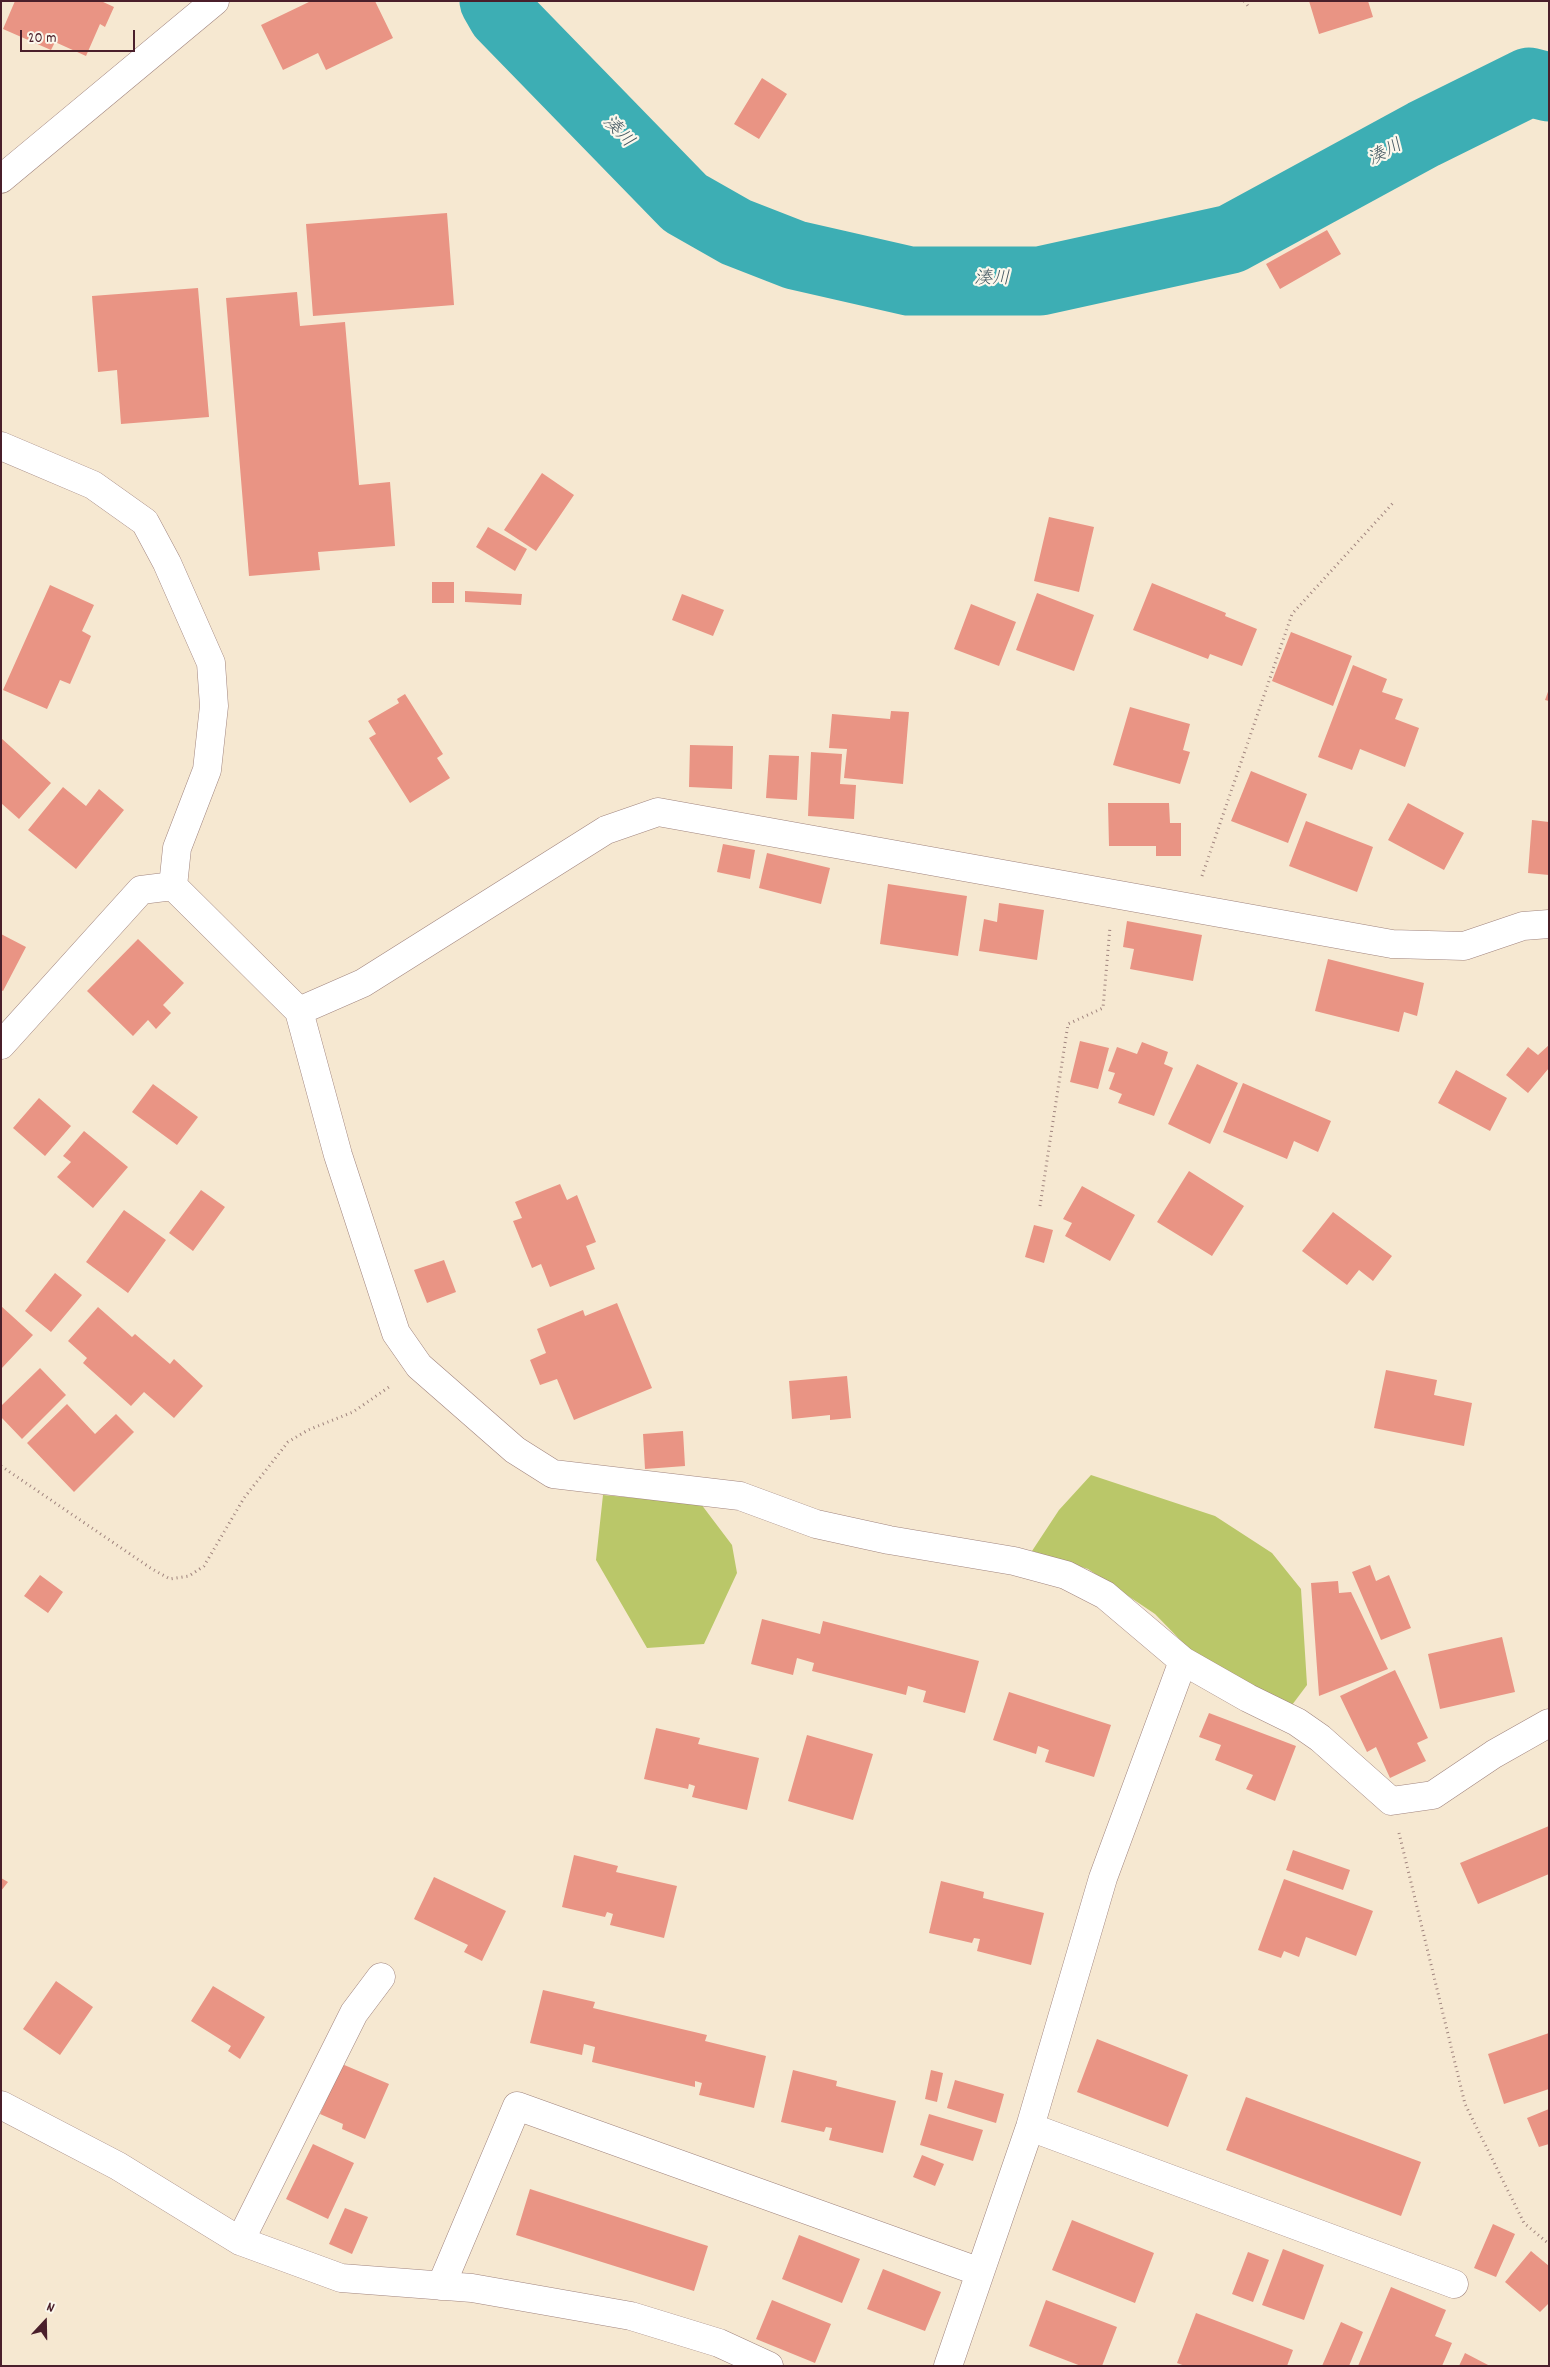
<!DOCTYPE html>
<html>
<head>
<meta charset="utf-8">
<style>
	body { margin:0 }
	#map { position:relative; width:1550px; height:2367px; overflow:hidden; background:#f6e8d1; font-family:Dekko,sans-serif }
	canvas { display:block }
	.frame { position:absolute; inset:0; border:2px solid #4a1f2b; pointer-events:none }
	.north { position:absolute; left:20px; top:2297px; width:50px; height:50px; -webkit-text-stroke:4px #fbf7ec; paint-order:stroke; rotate:21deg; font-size:14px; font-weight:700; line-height:20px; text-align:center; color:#4a1f2b }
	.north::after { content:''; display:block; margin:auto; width:18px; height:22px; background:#4a1f2b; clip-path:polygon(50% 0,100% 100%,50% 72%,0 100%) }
	.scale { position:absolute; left:20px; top:30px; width:115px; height:22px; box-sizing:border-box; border:2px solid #4a1f2b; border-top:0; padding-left:6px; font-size:15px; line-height:18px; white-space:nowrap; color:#4a1f2b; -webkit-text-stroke:4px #fbf7ec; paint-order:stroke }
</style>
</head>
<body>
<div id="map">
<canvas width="1550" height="2367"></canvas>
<div class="frame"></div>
<div class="north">N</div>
<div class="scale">20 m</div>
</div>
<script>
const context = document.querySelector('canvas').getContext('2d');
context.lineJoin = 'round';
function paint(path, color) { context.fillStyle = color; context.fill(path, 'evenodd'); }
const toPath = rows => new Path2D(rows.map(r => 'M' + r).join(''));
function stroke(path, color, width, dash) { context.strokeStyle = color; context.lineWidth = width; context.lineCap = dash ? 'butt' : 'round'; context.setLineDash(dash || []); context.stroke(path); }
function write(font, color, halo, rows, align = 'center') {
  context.font = font + ' Dekko,"Klee One",sans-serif'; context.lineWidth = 4.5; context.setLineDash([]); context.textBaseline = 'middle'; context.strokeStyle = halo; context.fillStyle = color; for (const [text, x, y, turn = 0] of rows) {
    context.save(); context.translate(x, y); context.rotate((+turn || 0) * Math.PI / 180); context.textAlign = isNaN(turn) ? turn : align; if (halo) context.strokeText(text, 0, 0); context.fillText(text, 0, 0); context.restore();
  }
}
const green = toPath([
	[1091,1475,1215,1516,1272,1553,1301,1589,1307,1685,1292,1705,1250,1689,1193,1653,1155,1614,1088,1569,1032,1551,1059,1510],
	[603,1495,701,1504,732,1545,737,1573,704,1644,647,1648,596,1560]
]);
const river = toPath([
	[494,1,502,15,685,203,736,232,795,255,909,281,1040,281,1231,239,1424,134,1529,82,1549,87]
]);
const building = toPath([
	[15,1,101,1,114,7,105,27,100,24,86,56,55,42,51,50,3,29],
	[311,1,375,1,393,38,326,70,318,53,283,70,261,25],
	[1309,1,1368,1,1373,17,1319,34],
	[762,78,787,94,759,139,734,124],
	[447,213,454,305,313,316,306,224],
	[1327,230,1341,254,1280,289,1266,264],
	[198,288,209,417,121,424,117,370,98,372,92,296],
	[297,292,300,326,345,322,359,485,390,482,395,546,318,552,320,570,249,576,226,298],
	[542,473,574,495,536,551,504,530],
	[1049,517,1094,527,1079,592,1034,581],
	[488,527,527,549,515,571,476,547],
	[432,582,454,582,454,603,432,603],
	[1152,583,1226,613,1225,616,1257,629,1242,666,1210,654,1208,659,1133,630],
	[50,585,94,605,82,631,91,636,70,684,60,680,47,709,3,690],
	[465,591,522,594,521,605,465,602],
	[1037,593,1094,615,1074,671,1016,650],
	[682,594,724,610,713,636,672,620],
	[971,604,1016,622,999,666,954,649],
	[1291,632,1352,656,1333,706,1272,681],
	[1353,665,1387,679,1382,692,1403,699,1395,719,1419,728,1405,767,1360,749,1352,770,1318,757],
	[1549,689,1549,701,1545,700],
	[405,694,443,754,437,758,450,778,410,803,369,738,376,734,368,721,399,703,397,699],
	[1130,707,1190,724,1183,750,1190,752,1180,784,1113,765],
	[891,711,909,712,903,784,844,778,847,749,829,748,832,714,890,719],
	[1,738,51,783,19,819,1,803],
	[690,745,733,746,732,789,689,787],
	[811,752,842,754,840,784,856,785,854,819,808,816],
	[769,755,799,756,797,800,766,798],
	[1251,771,1307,794,1288,843,1231,821],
	[63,787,86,806,99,789,124,810,76,869,28,830],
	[1108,803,1169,803,1170,823,1181,823,1181,856,1156,856,1156,846,1109,846],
	[1408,803,1464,833,1444,870,1388,840],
	[1532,820,1549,822,1549,875,1528,873],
	[1306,821,1373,847,1357,892,1289,866],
	[723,844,755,850,750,879,717,872],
	[767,853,830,868,821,904,759,888],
	[888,884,967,896,958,956,880,944],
	[999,903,1044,910,1037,960,979,951,984,919,997,922],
	[1127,921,1202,935,1193,981,1130,969,1134,949,1123,947],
	[1,934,26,947,3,991,1,990],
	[138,939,184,983,163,1005,171,1013,156,1029,148,1020,133,1036,87,991],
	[1328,959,1424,983,1417,1016,1404,1012,1399,1032,1315,1011],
	[1080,1041,1109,1048,1098,1089,1070,1082],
	[1142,1042,1168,1052,1164,1064,1173,1068,1154,1116,1118,1103,1122,1094,1109,1089,1115,1073,1108,1071,1117,1047,1137,1054],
	[1549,1045,1549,1068,1528,1093,1506,1075,1528,1047,1538,1055],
	[1197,1064,1238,1083,1210,1144,1168,1124],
	[1456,1070,1507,1098,1490,1131,1438,1103],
	[1243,1083,1331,1121,1318,1152,1294,1141,1287,1159,1223,1132],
	[153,1084,198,1117,177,1145,132,1112],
	[39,1098,71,1126,45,1156,13,1128],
	[84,1131,128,1167,93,1208,57,1177,71,1162,63,1156],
	[1189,1171,1244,1206,1212,1256,1157,1222],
	[560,1184,567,1200,577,1195,596,1242,586,1246,595,1269,550,1287,541,1264,532,1268,513,1221,522,1218,515,1202],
	[1082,1186,1135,1215,1110,1261,1065,1236,1072,1223,1063,1219],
	[201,1190,225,1207,193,1251,169,1233],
	[124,1210,166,1240,128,1293,86,1262],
	[1333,1212,1392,1256,1373,1281,1359,1270,1347,1285,1302,1251],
	[1034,1225,1053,1230,1044,1263,1025,1257],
	[444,1260,456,1292,427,1303,414,1270],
	[55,1273,82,1295,51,1332,25,1311],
	[617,1303,652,1388,574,1420,557,1379,540,1385,530,1360,546,1353,537,1329,583,1310,585,1316],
	[1,1306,33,1335,1,1369],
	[98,1307,132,1337,135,1334,170,1364,174,1359,203,1386,174,1418,144,1392,131,1406,83,1363,87,1358,68,1341],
	[40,1368,66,1395,22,1439,1,1417,1,1406],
	[1386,1370,1437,1380,1434,1395,1472,1403,1464,1446,1374,1428],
	[847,1376,851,1418,830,1420,830,1415,792,1419,789,1381],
	[67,1404,95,1434,116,1414,134,1432,74,1492,27,1443],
	[683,1431,685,1466,645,1469,643,1434],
	[1370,1565,1376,1581,1389,1575,1411,1628,1381,1640,1352,1572],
	[40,1575,63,1592,48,1613,24,1596],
	[1338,1581,1339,1593,1351,1592,1388,1669,1319,1696,1311,1583],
	[762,1619,820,1634,823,1621,979,1661,965,1713,923,1702,926,1691,908,1686,906,1695,812,1671,814,1663,797,1658,793,1675,751,1664],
	[1502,1637,1515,1692,1440,1709,1428,1654],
	[1395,1670,1428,1738,1417,1743,1426,1761,1390,1778,1376,1747,1367,1752,1340,1696],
	[1009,1692,1111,1725,1094,1777,1045,1762,1049,1750,1038,1746,1036,1754,993,1740],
	[1209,1713,1296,1746,1275,1801,1246,1789,1253,1775,1215,1760,1221,1745,1199,1737],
	[656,1728,700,1738,698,1744,759,1758,747,1810,692,1797,695,1786,689,1784,688,1789,644,1779],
	[807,1735,873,1754,853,1820,788,1801],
	[1549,1826,1549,1874,1478,1904,1460,1863],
	[1293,1850,1350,1870,1343,1890,1286,1870],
	[574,1855,618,1866,616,1872,677,1886,664,1938,610,1925,613,1914,607,1912,605,1917,562,1907],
	[434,1877,506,1911,482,1961,464,1952,468,1945,414,1919],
	[1,1878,8,1882,1,1891],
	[1284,1879,1373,1911,1356,1956,1306,1937,1299,1957,1284,1951,1281,1958,1258,1950],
	[941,1881,984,1892,983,1898,1044,1913,1031,1965,977,1951,980,1939,974,1938,972,1943,929,1933],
	[56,1981,93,2007,60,2055,23,2029],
	[213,1986,265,2017,240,2059,228,2051,231,2046,191,2021],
	[543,1990,595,2002,593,2008,707,2035,705,2041,766,2056,754,2108,699,2095,702,2083,695,2081,695,2087,592,2062,595,2047,584,2044,582,2055,530,2043],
	[1549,2033,1549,2089,1504,2104,1488,2054],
	[1097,2039,1188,2075,1168,2127,1077,2092],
	[342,2064,389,2084,365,2139,342,2129,343,2124,320,2114],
	[793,2070,837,2081,836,2086,896,2101,883,2153,829,2140,832,2128,826,2127,824,2132,781,2122],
	[931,2070,943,2073,937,2102,925,2099],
	[955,2080,1004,2094,996,2123,947,2108],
	[1246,2097,1421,2162,1401,2216,1226,2150],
	[1549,2109,1549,2144,1539,2147,1527,2118],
	[929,2114,983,2130,973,2161,920,2145],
	[313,2144,354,2163,328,2219,286,2199],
	[922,2155,944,2164,935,2186,913,2177],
	[530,2189,708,2246,694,2291,516,2235],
	[345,2208,368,2217,352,2254,329,2244],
	[1072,2220,1154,2253,1135,2303,1052,2270],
	[1493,2224,1515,2234,1496,2277,1474,2268],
	[799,2235,860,2259,842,2303,782,2279],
	[1283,2249,1324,2265,1304,2320,1262,2305],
	[1531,2251,1549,2266,1549,2303,1540,2312,1505,2282],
	[1248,2252,1269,2260,1253,2302,1232,2294],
	[883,2269,941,2292,925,2331,867,2309],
	[1391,2287,1446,2310,1435,2336,1452,2343,1442,2366,1358,2366],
	[772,2300,831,2324,815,2363,756,2339],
	[1046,2300,1117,2327,1102,2366,1081,2366,1029,2346],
	[1196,2313,1293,2350,1287,2366,1185,2366,1177,2363],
	[1341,2322,1363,2332,1349,2366,1322,2366],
	[1465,2353,1490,2366,1459,2366]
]);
const path = toPath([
	[1244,1,1248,6],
	[1202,876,1292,614,1393,503],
	[1040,1206,1068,1024,1103,1008,1110,927],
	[1,1466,152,1569,170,1579,189,1576,204,1566,244,1498,288,1442,308,1430,353,1412,392,1385],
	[1399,1833,1465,2104,1524,2223,1549,2244]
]);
const minor = toPath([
	[1,179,215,1],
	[1,446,93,485,145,522,167,563,211,663,214,706,207,770,177,848,173,886],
	[299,1011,338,1155,396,1333,419,1366,515,1450,553,1474,740,1496,816,1524,889,1540,1014,1561,1066,1575,1105,1595,1183,1661,1248,1698,1297,1722,1320,1738,1391,1801,1433,1795,1494,1754,1549,1723],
	[1,1045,141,890,173,886,299,1011,363,983,606,830,658,812,1392,944,1464,946,1523,926,1549,924],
	[1,2105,118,2166,240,2241,341,2278,472,2288,631,2316,719,2343,769,2366],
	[1030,2127,1454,2284],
	[240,2241,354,2013,381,1977],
	[441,2286,517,2106,980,2272],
	[948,2366,1030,2127,1103,1878,1183,1661]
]);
const waterNames = [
	["湊川",617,133,46],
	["湊川",1386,154,-28],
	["湊川",992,281]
];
paint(green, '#bac769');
stroke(river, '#3daeb4', 69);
paint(building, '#e99484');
stroke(minor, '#a0847e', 29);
stroke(path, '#a0847e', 3, [1, 4]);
stroke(minor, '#fff', 28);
write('italic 18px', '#455862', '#fbf7ec', waterNames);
</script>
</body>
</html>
